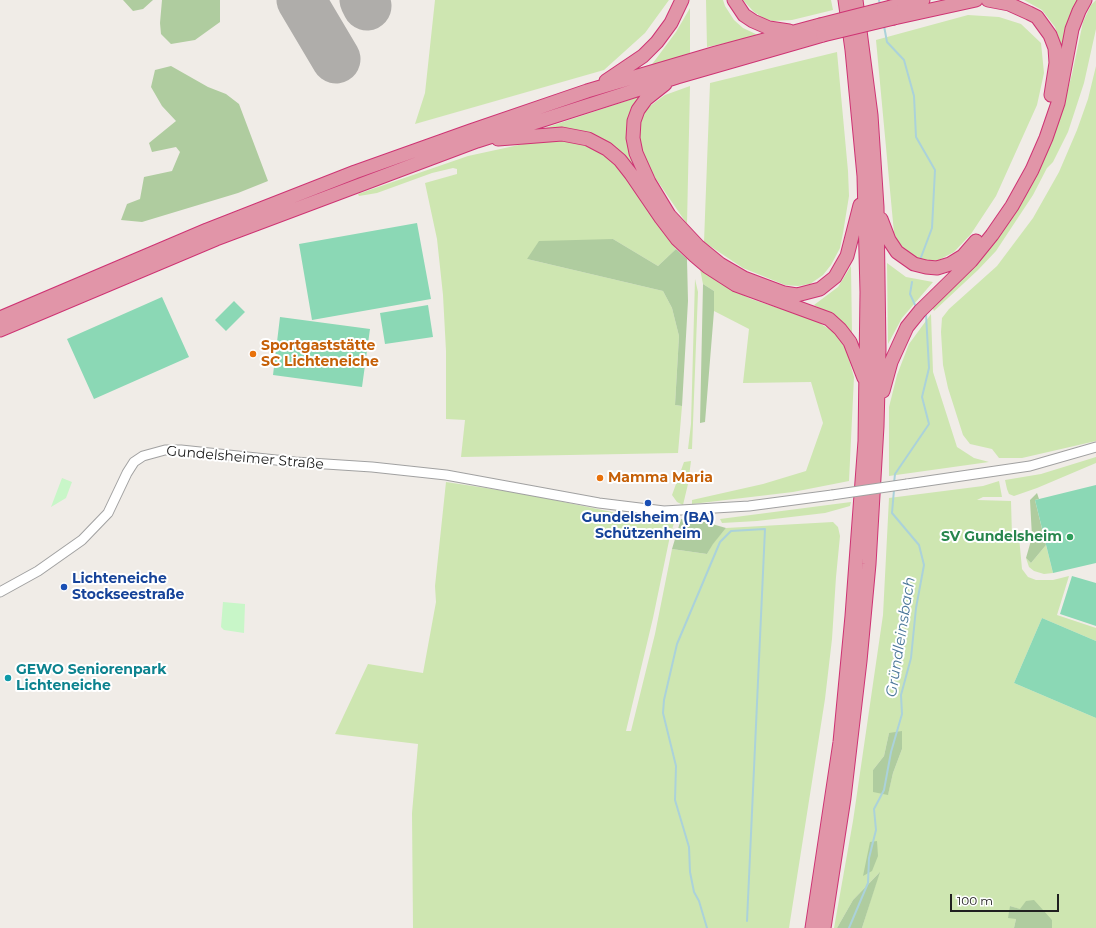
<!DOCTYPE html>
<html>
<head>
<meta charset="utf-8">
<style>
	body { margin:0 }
	#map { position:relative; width:1096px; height:928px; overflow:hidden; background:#f0ece7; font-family:Montserrat,sans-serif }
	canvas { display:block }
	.scale { position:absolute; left:950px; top:894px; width:109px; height:18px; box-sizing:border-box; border:2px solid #202020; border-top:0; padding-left:5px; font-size:12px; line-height:14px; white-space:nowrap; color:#202020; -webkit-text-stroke:3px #fff; paint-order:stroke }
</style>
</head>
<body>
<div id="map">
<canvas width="1096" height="928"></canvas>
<div class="scale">100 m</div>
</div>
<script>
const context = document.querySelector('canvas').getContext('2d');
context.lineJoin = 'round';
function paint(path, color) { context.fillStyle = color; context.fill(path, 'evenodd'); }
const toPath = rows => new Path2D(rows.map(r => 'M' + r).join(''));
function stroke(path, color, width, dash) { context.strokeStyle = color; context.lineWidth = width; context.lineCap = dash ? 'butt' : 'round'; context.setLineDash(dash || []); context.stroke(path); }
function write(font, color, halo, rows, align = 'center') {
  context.font = font + ' Montserrat,sans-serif'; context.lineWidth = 4; context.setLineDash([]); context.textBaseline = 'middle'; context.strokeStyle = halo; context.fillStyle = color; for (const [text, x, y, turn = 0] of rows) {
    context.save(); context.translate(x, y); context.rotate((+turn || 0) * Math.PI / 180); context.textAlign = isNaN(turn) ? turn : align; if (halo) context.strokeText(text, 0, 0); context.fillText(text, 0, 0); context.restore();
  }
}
const grass = toPath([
	[435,0,669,0,645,33,604,70,415,124,425,93],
	[706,0,723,0,725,6,734,20,743,28,760,36,707,47],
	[743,0,831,0,833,10,792,20,773,21,765,19,754,12],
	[1024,0,1079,0,1064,53,1055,27,1042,10],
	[1096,0,1096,29,1084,83,1068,132,1053,162,1047,168,1033,195,996,251,978,270,934,311,932,307,997,239,1030,189,1041,166,1061,115,1072,74,1083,22,1091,5],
	[690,8,690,54,650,67,676,32],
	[968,15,999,17,1021,24,1041,43,1044,73,1037,105,996,196,971,234,954,252,937,261,928,262,914,258,902,249,894,233,876,40],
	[837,52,848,171,849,196,843,233,840,248,831,265,823,275,810,284,798,286,785,285,743,268,704,242,710,83],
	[1096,66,1096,441,1022,458,999,458,992,449,970,444,963,435,948,388,943,365,941,332,942,318,949,309,997,266,1033,218,1059,172,1077,130,1088,99],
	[690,86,687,224,652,173,640,146,639,124,646,109,665,95],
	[644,95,636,104,639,176,615,148,539,130],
	[563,140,584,143,599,151,618,167,676,249,658,266,613,239,527,259,663,291,672,308,679,336,675,405,682,406,678,453,461,457,465,420,446,419,446,351,443,295,437,239,425,183,457,174,457,169,453,168,432,173,377,193,359,196,358,194,468,156,528,143],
	[887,263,906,277,933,282,902,318,888,344],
	[851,266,852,333,838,319,814,305,838,287],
	[700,269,726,286,751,299,815,320,835,333,846,349,854,377,849,481,793,492,692,504,692,500,763,484,806,471,823,423,811,382,743,383,749,329,714,311,714,291,703,284],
	[695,279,698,292,692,449,688,449,691,424],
	[931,314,933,372,957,447,974,458,989,462,889,476,889,407,897,375,909,344],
	[1096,457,1096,463,1037,488,1014,496,1009,494,1007,489,1005,480,1041,474],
	[691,461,688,484,683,505,677,502,672,495,684,462],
	[999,481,1002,497,983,497,977,500,1011,501,1012,537,1019,537,1022,569,1028,577,1036,580,1053,580,1069,576,1057,615,1096,628,1096,641,1042,618,1014,683,1096,718,1096,928,1052,928,1052,920,1010,906,1016,919,1014,928,862,928,879,873,853,900,837,928,834,928,853,821,883,615,889,498,983,486],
	[889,733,902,749,893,773,888,794,873,770,884,756],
	[446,482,525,494,612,512,675,520,670,536,653,618,626,731,631,731,655,634,672,549,707,554,713,543,726,528,833,522,838,527,840,536,836,577,832,639,825,699,789,928,413,928,412,813,418,744,335,734,368,664,423,673,436,602,435,586],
	[851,502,850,506,825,513,757,521,722,523,720,519],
	[1046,545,1053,573,1044,574,1034,571,1029,567,1026,558,1031,563]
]);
const forest = toPath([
	[123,0,153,0,143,9,133,11],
	[162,0,220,0,220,22,195,40,171,44,161,34,160,23],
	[171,66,208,87,226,94,239,104,268,181,238,193,142,222,121,220,127,204,140,199,144,177,172,171,180,152,176,147,152,152,149,143,176,121,162,106,151,87,155,70],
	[613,239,658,266,676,249,687,259,688,301,682,406,675,405,679,336,672,308,663,291,527,259,539,241],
	[703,284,714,291,714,311,705,422,700,423],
	[1037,493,1039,499,1035,500,1046,545,1031,563,1026,558,1032,537,1030,500],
	[681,519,698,520,726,528,713,544,707,554,672,549],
	[902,731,902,749,893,773,888,795,873,792,873,770,884,756,889,733],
	[877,841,878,856,872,871,863,876,870,842],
	[880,872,862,928,837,928,853,900],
	[1034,900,1052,920,1052,928,1014,928,1016,919,1008,918,1010,906,1020,909,1026,901]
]);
const park = toPath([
	[62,478,72,482,66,498,51,507],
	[223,602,245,604,244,633,224,630,221,627]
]);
const pitch = toPath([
	[417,223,431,299,312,320,299,244],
	[162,297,189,357,94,399,67,339],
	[234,301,245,312,226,331,215,320],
	[428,305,433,337,385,344,380,313],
	[280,317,370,329,362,387,273,375],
	[1096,485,1096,563,1053,573,1035,500],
	[1072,576,1096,583,1096,626,1060,614],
	[1042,618,1096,641,1096,718,1014,683]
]);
const stream = toPath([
	[879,0,880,6],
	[884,26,887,42,904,60,914,96,916,137,935,170,932,228,920,260],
	[912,282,910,294,916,307],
	[894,483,895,474,929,424,922,397,929,368,926,314],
	[707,928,699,901,694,892,690,872,689,847,675,800,676,766,663,713,664,700,677,644,720,542,731,531,765,529,747,921],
	[849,928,868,883,869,858,876,830,874,809,884,790,891,752,902,714,901,695,911,658,916,608,924,565,919,545,892,513,894,490]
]);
const runway = toPath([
	[301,0,336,59],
	[364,0,367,6]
]);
const minor = toPath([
	[907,484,1030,466,1096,447],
	[0,592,38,571,82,540,108,513,127,473,134,462,143,456,165,450,181,450,295,462,372,467,446,475,599,503,664,511,749,506,832,495]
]);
const highway = toPath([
	[734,0,744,15,753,21,769,28,789,31],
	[988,0,1009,4,1029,13,1037,17,1050,35,1055,48,1056,63,1051,95],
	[891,7,923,0],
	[894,18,976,0],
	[606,81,643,56,657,42,671,23,682,0],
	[665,84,646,99,638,110,634,121,633,138,636,153,649,182,669,215,698,246,720,264,744,278,784,293,797,295,820,289,835,277,847,256,860,205],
	[498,139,562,134,588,139,607,149,620,160,631,174,661,218,677,239,695,256,708,267,736,285,829,319,840,329,850,342,864,378],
	[881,219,889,240,897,252,914,264,926,267,937,268,950,264,963,256,976,241],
	[0,318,207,230,355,172,470,131,587,91,716,53,820,25],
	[0,330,216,239,477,141,677,77,823,35],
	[883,391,891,362,907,327,920,311,971,261,992,235,1012,206,1032,170,1046,138,1058,103,1072,29,1079,11,1085,0],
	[812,928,840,742,852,616,865,441,867,292,864,176,852,50,845,0],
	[824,928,844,798,860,661,869,564,877,426,879,349,877,207,871,115,856,0]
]);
const minorBridge = toPath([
	[832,495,907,484]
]);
const highwayBridge = toPath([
	[820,25,891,7],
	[823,35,894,18]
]);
const markers = [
	[253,354,4,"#e8710a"],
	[600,478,4,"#e8710a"],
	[648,503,4,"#1a4fb4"],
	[1070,537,4,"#2e9e5b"],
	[64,587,4,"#1a4fb4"],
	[8,678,4,"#0f9aa8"]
];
const foodNames = [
	["Sportgaststätte",261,346],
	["SC Lichteneiche",261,362],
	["Mamma Maria",608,478]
];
const streetNames = [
	["Gundelsheimer Straße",245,458,5]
];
const transitNames = [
	["Gundelsheim (BA)",648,518],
	["Schützenheim",648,534],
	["Lichteneiche",72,579,"left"],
	["Stockseestraße",72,595,"left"]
];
const leisureNames = [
	["SV Gundelsheim",1062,537]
];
const cultureNames = [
	["GEWO Seniorenpark",16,670],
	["Lichteneiche",16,686]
];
const waterNames = [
	["Gründleinsbach",901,637,-81]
];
paint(grass, '#cee6b1');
paint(forest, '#afcc9f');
paint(park, '#c8f6c8');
paint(pitch, '#8bd8b5');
stroke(stream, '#abd2da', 2);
stroke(runway, '#afadaa', 49);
stroke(minor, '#a1a1a1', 11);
stroke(highway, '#ce3373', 15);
stroke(minor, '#fff', 9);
stroke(highway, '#e195a8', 13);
stroke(minorBridge, '#a1a1a1', 11, []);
stroke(highwayBridge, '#ce3373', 15, []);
stroke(minorBridge, '#fff', 9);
stroke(highwayBridge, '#e195a8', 13);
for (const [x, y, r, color] of markers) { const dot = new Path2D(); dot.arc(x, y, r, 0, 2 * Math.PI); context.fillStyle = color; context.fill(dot); stroke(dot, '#fff', 1.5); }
write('bold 14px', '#c56008', '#fff', foodNames, 'left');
write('14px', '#202020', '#fff', streetNames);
write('bold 14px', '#164399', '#fff', transitNames);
write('bold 14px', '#27864d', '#fff', leisureNames, 'right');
write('bold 14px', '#0d838f', '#fff', cultureNames, 'left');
write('italic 15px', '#4c789a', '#fff', waterNames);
</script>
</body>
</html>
